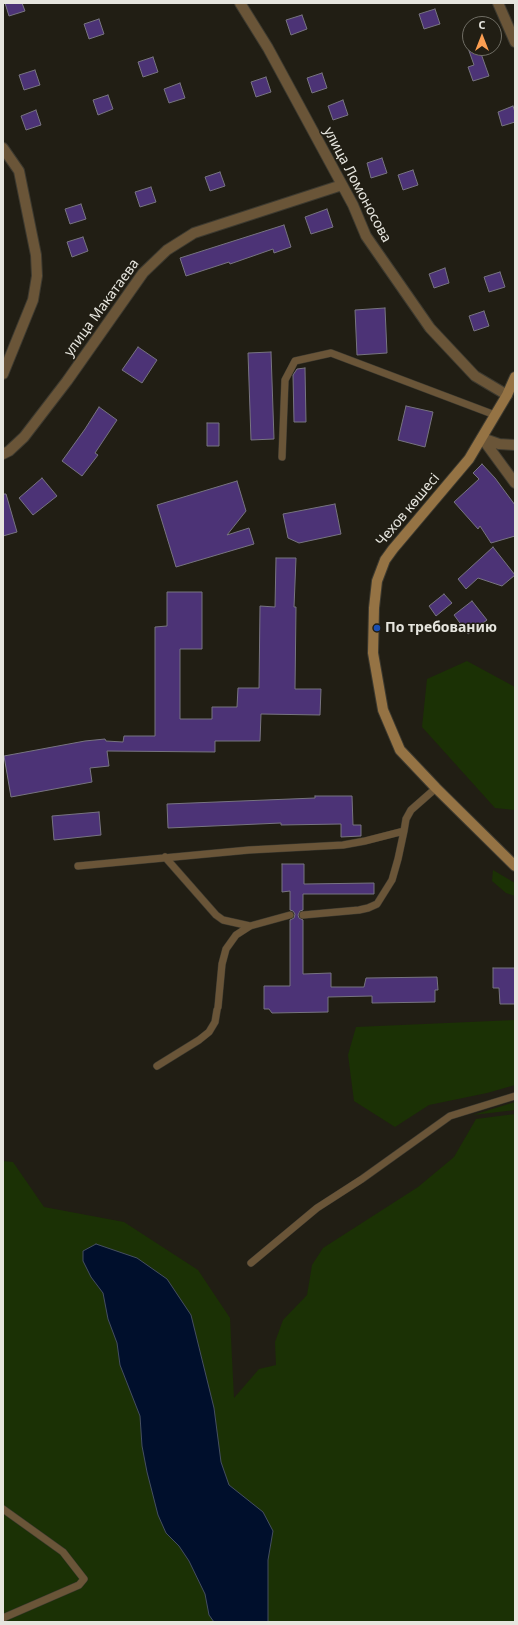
<!DOCTYPE html>
<html>
<head>
<meta charset="utf-8">
<style>
	body { margin:0 }
	#map { position:relative; width:518px; height:1625px; overflow:hidden; background:#211e14; font-family:"Noto Sans",sans-serif }
	canvas { display:block }
	.frame { position:absolute; inset:0; border:4px solid #e6e5de; pointer-events:none }
	.north { position:absolute; left:462px; top:16px; width:40px; height:40px; box-sizing:border-box; background:#211e14; border:1px solid #706e65; border-radius:50%; rotate:0deg; font-size:11px; font-weight:700; line-height:16px; text-align:center; color:#e6e5de }
	.north::after { content:''; display:block; margin:auto; width:14px; height:18px; background:#fb9e51; clip-path:polygon(50% 0,100% 100%,50% 72%,0 100%) }
</style>
</head>
<body>
<div id="map">
<canvas width="518" height="1625"></canvas>
<div class="frame"></div>
<div class="north">С</div>
</div>
<script>
const context = document.querySelector('canvas').getContext('2d');
context.lineJoin = 'round';
function paint(path, color) { context.fillStyle = color; context.fill(path, 'evenodd'); }
const toPath = rows => new Path2D(rows.map(r => 'M' + r).join(''));
function stroke(path, color, width, dash) { context.strokeStyle = color; context.lineWidth = width; context.lineCap = dash ? 'butt' : 'round'; context.setLineDash(dash || []); context.stroke(path); }
function write(font, color, halo, rows, align = 'center') {
  context.font = font + ' "Noto Sans",sans-serif'; context.lineWidth = 3; context.setLineDash([]); context.textBaseline = 'middle'; context.strokeStyle = halo; context.fillStyle = color; for (const [text, x, y, turn = 0] of rows) {
    context.save(); context.translate(x, y); context.rotate((+turn || 0) * Math.PI / 180); context.textAlign = isNaN(turn) ? turn : align; if (halo) context.strokeText(text, 0, 0); context.fillText(text, 0, 0); context.restore();
  }
}
const green = toPath([
	[467,661,515,687,515,810,495,808,422,727,427,679],
	[493,870,515,883,515,896,506,893,492,881],
	[515,1020,515,1085,487,1093,429,1105,395,1127,354,1101,348,1055,356,1027],
	[515,1102,515,1110,473,1115],
	[515,1114,515,1622,268,1622,268,1560,273,1531,244,1498,229,1485,221,1462,214,1408,191,1315,167,1279,137,1258,91,1277,103,1293,108,1319,117,1343,120,1365,140,1416,142,1446,147,1472,166,1533,179,1546,189,1561,205,1594,209,1615,214,1622,3,1622,3,1161,13,1162,44,1207,124,1222,198,1270,230,1318,234,1398,259,1369,276,1365,275,1342,283,1320,307,1295,312,1265,323,1248,418,1187,454,1157,476,1119]
]);
const water = toPath([
	[96,1244,137,1258,167,1279,191,1315,214,1408,221,1462,229,1485,263,1512,273,1531,268,1560,268,1622,214,1622,209,1615,205,1594,189,1561,179,1546,166,1533,158,1515,147,1472,142,1446,140,1416,120,1365,117,1343,108,1319,103,1293,91,1277,83,1261,83,1251,96,1244]
]);
const building = toPath([
	[5,3,22,3,25,11,9,16,5,3],
	[435,9,440,24,424,29,419,14,435,9],
	[302,15,307,29,291,35,286,20,302,15],
	[99,19,104,34,89,39,84,24,99,19],
	[468,48,479,48,489,76,473,81,468,67,474,65,468,48],
	[153,57,158,72,143,77,138,62,153,57],
	[35,70,40,85,24,90,19,75,35,70],
	[322,73,327,88,312,93,307,78,322,73],
	[266,77,271,92,256,97,251,82,266,77],
	[180,83,185,98,169,103,164,89,180,83],
	[108,95,113,109,98,115,93,100,108,95],
	[343,100,348,115,333,120,328,106,343,100],
	[513,106,515,112,515,122,502,126,498,112,513,106],
	[36,110,41,125,26,130,21,116,36,110],
	[382,158,387,173,371,178,367,163,382,158],
	[413,170,418,185,403,190,398,175,413,170],
	[220,172,225,186,210,191,205,177,220,172],
	[151,187,156,202,140,207,135,192,151,187],
	[81,204,86,219,70,224,65,209,81,204],
	[327,209,333,227,311,234,305,217,327,209],
	[284,225,291,247,274,253,273,249,230,264,229,262,186,276,180,258,284,225],
	[83,237,88,251,72,257,67,242,83,237],
	[445,268,449,283,434,288,429,274,445,268],
	[500,272,505,287,489,292,484,277,500,272],
	[385,308,387,353,357,355,355,310,385,308],
	[484,311,489,326,474,331,469,316,484,311],
	[138,347,157,360,142,383,122,370,138,347],
	[271,352,274,439,251,440,248,353,271,352],
	[305,368,306,422,294,422,293,375,297,369,305,368],
	[406,406,433,412,425,447,398,440,406,406],
	[99,407,117,420,95,453,98,455,82,476,62,461,85,429,99,407],
	[207,423,219,423,219,446,207,446,207,423],
	[482,464,495,478,515,505,515,536,491,543,480,526,478,529,454,502,479,479,473,473,482,464],
	[42,478,57,496,33,515,19,498,42,478],
	[237,481,246,511,227,535,249,528,254,544,176,567,157,505,237,481],
	[3,494,6,494,17,532,3,536,3,494],
	[335,504,341,534,299,543,288,538,283,514,335,504],
	[493,547,515,575,502,586,478,578,466,589,458,579,493,547],
	[276,558,296,558,294,607,296,607,295,689,321,689,320,715,261,714,260,741,215,741,215,752,107,751,109,766,90,768,92,782,11,797,4,756,85,741,105,739,106,741,123,742,124,736,155,736,155,627,167,626,167,592,202,592,202,649,180,649,180,719,212,719,212,707,237,707,238,688,259,688,260,606,275,607,276,558],
	[444,594,452,603,436,616,429,606,444,594],
	[472,601,487,620,468,634,454,615,472,601],
	[315,796,352,796,353,825,361,825,361,836,341,837,341,824,281,825,281,823,168,828,167,804,315,798,315,796],
	[99,812,101,835,54,840,52,816,99,812],
	[282,864,304,864,304,884,374,883,374,894,303,894,303,910,300,911,298,915,299,918,303,920,303,974,331,973,331,987,364,987,366,978,437,977,438,990,435,990,435,1002,372,1003,372,996,328,997,328,1012,272,1013,269,1009,264,1009,264,986,290,986,290,920,294,918,295,914,293,911,290,910,290,891,282,892,282,864],
	[493,968,515,968,515,1004,500,1004,499,988,493,988,493,968]
]);
const service = toPath([
	[282,457,285,380,295,361,331,353,495,415],
	[165,857,216,915,223,920,250,926],
	[78,866,249,850,343,845,365,841,404,831,406,819,411,810,436,788],
	[303,915,359,910,368,908,377,904,392,880,398,859,404,831],
	[218,1007,222,964,226,949,236,935,250,926,290,915],
	[157,1066,199,1040,209,1032,215,1022,217,1010],
	[251,1263,317,1208,362,1179,450,1116,515,1096],
	[3,1509,63,1552,84,1579,79,1585,3,1618]
]);
const minor = toPath([
	[240,3,268,48,353,205,366,236,430,328,475,376,507,395],
	[498,3,515,42],
	[3,148,19,171,36,255,37,276,33,300,3,374],
	[482,438,515,483],
	[482,438,499,444,515,445],
	[3,454,9,451,24,437,67,381,143,273,167,250,194,233,342,185]
]);
const secondary = toPath([
	[515,377,507,395,469,459,393,549,385,560,377,581,374,608,373,653,383,710,400,750,436,788,515,866]
]);
const markers = [
	[377,628,4,"#1a4fb4"]
];
const streetNames = [
	["улица Ломоносова",357,185,62],
	["улица Макатаева",102,308,-54],
	["Чехов көшесі",408,510,-50]
];
const poiNames = [
	["По требованию",385,628]
];
paint(green, '#1b3105');
paint(water, '#000f2c');
stroke(water, '#454f61', 1);
paint(building, '#4c3376');
stroke(building, '#777480', 1);
stroke(service, '#3d3a30', 8);
stroke(minor, '#3d3a30', 12);
stroke(secondary, '#3d3a30', 12);
stroke(service, '#6a5538', 7);
stroke(minor, '#6a5538', 10);
stroke(secondary, '#957344', 10);
for (const [x, y, r, color] of markers) { const dot = new Path2D(); dot.arc(x, y, r, 0, 2 * Math.PI); context.fillStyle = color; context.fill(dot); stroke(dot, '#211e14', 1.5); }
write('14px', '#e6e5de', '#211e14', streetNames);
write('bold 14px', '#e6e5de', '#211e14', poiNames, 'left');
</script>
</body>
</html>
